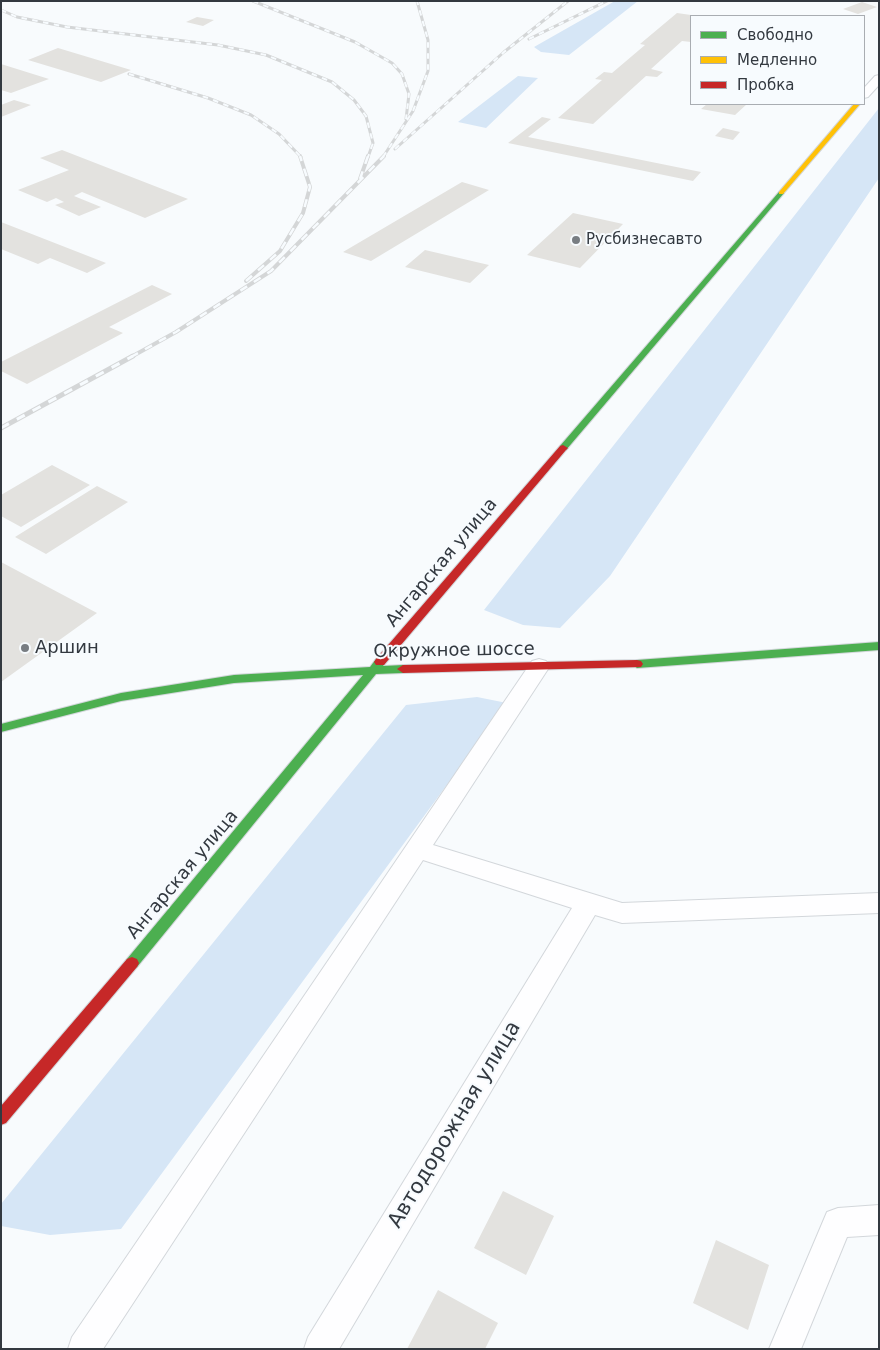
<!DOCTYPE html>
<html>
<head>
<meta charset="utf-8">
<style>
	body { margin:0 }
	#map { position:relative; width:880px; height:1350px; overflow:hidden; background:#f8fbfd; font-family:"DejaVu Sans",sans-serif }
	canvas { display:block }
	.frame { position:absolute; inset:0; border:2px solid #333940; pointer-events:none }
	.legend { position:absolute; left:690px; top:15px; width:175px; height:90px; box-sizing:border-box; background:#f7fbfe; border:1px solid #a9adb2; margin:0; padding:6px 9px; list-style:none; font-size:15px; color:#333940 }
	.legend li { display:flex; align-items:center; gap:10px; height:25px }
	.legend b { width:25px; border:1px solid #a9adb2 }
</style>
</head>
<body>
<div id="map">
<canvas width="880" height="1350"></canvas>
<div class="frame"></div>
<ul class="legend">
<li><b style="height:6px;background:#4caf50"></b>Свободно</li>
<li><b style="height:6px;background:#ffc107"></b>Медленно</li>
<li><b style="height:6px;background:#c62828"></b>Пробка</li>
</ul>
</div>
<script>
const context = document.querySelector('canvas').getContext('2d');
context.lineJoin = 'round';
function paint(path, color) { context.fillStyle = color; context.fill(path, 'evenodd'); }
const toPath = rows => new Path2D(rows.map(r => 'M' + r).join(''));
function stroke(path, color, width, dash) { context.strokeStyle = color; context.lineWidth = width; context.lineCap = dash ? 'butt' : 'round'; context.setLineDash(dash || []); context.stroke(path); }
function write(font, color, halo, rows, align = 'center') {
  context.font = font + ' "DejaVu Sans",sans-serif'; context.lineWidth = 4; context.setLineDash([]); context.textBaseline = 'middle'; context.strokeStyle = halo; context.fillStyle = color; for (const [text, x, y, turn = 0] of rows) {
    context.save(); context.translate(x, y); context.rotate((+turn || 0) * Math.PI / 180); context.textAlign = isNaN(turn) ? turn : align; if (halo) context.strokeText(text, 0, 0); context.fillText(text, 0, 0); context.restore();
  }
}
const green = toPath([
	[615,1,638,1,569,55,541,52,534,47],
	[518,76,538,78,486,128,458,122],
	[879,108,879,178,610,576,560,628,523,625,484,610],
	[477,697,507,703,121,1229,50,1235,1,1226,1,1204,406,705]
]);
const building = toPath([
	[862,2,877,7,858,14,843,9],
	[677,13,691,15,691,42,682,41,651,69,663,72,657,77,646,76,593,124,558,118,602,80,595,79,604,72,612,73,645,45,640,44],
	[197,17,214,20,203,26,186,22],
	[58,48,131,70,101,82,28,60],
	[1,64,49,79,11,93,1,90],
	[14,100,31,105,1,117,1,105],
	[707,104,747,104,735,115,701,109],
	[542,117,551,119,528,137,701,172,693,181,508,143],
	[723,128,740,132,733,140,715,136],
	[62,150,188,199,145,218,82,192,74,196,101,207,79,216,55,205,64,202,56,198,47,202,18,190,69,170,40,158],
	[462,182,489,190,371,261,343,252],
	[573,213,623,224,580,268,527,255],
	[1,222,106,263,87,273,50,258,38,264,1,249],
	[425,250,489,265,470,283,405,267],
	[152,285,172,294,109,327,123,333,27,384,1,371,1,362],
	[52,465,90,485,21,527,1,516,1,495],
	[97,486,128,502,46,554,15,537],
	[1,562,97,613,1,682],
	[503,1191,554,1216,526,1275,474,1248],
	[716,1240,769,1265,748,1330,693,1303],
	[438,1290,498,1323,485,1349,407,1349]
]);
const street = toPath([
	[879,75,879,85,868,97,864,98,864,88,875,76,879,75],
	[539,659,546,661,550,666,433,845,622,903,879,893,879,913,622,923,595,915,339,1349,304,1349,308,1337,572,908,423,860,103,1349,68,1349,72,1337,532,661,539,659],
	[879,1205,879,1235,847,1237,801,1349,769,1349,827,1212,838,1208,879,1205]
]);
const fast = toPath([
	[779,192,784,193,566,450,560,450,560,446,779,192],
	[879,642,879,650,637,668,631,664,637,660,879,642],
	[380,658,386,662,383,666,403,665,409,669,403,673,376,674,137,967,132,969,127,967,125,963,127,959,363,675,234,683,121,701,1,732,1,724,121,693,234,675,370,667,376,659,380,658]
]);
const slow = toPath([
	[854,104,860,104,783,194,779,194,779,192,854,104]
]);
const jam = toPath([
	[563,445,568,448,566,450,384,665,376,665,374,662,376,659,560,446,563,445],
	[637,660,641,661,643,664,641,667,403,673,397,669,403,665,637,660],
	[132,957,137,959,139,963,137,967,6,1123,1,1125,1,1106,127,959,132,957]
]);
const railFar2 = toPath([
	[253,1,355,42,392,63,402,74,409,94,406,119],
	[1,10,17,17,67,27,218,45,266,55,332,82,354,100,366,116,373,143,368,157],
	[529,39,607,1],
	[129,74,208,98,251,115,279,134,301,157],
	[395,149,504,52,568,1],
	[383,157,413,111,428,71,428,40,417,1]
]);
const railFar1 = toPath([
	[360,179,368,156],
	[246,281,280,251,303,213,310,187,300,156],
	[131,357,176,332,271,271,384,156]
]);
const rail = toPath([
	[1,428,133,356]
]);
const markers = [
	[576,240,5,"#787d82"],
	[25,648,5,"#787d82"]
];
const farPoinames = [
	["Русбизнесавто",586,240]
];
const streetNames = [
	["Ангарская улица",442,563,-50],
	["Окружное шоссе",454,651,-1],
	["Ангарская улица",183,875,-50]
];
const poiNames = [
	["Аршин",35,648]
];
const nearStreetnames = [
	["Автодорожная улица",455,1125,-59]
];
paint(green, '#d6e6f6');
paint(building, '#e3e2df');
stroke(street, '#d3d7db', 2);
stroke(fast, '#d3d7db', 2);
stroke(slow, '#d3d7db', 2);
stroke(jam, '#d3d7db', 2);
paint(street, '#fefeff');
paint(fast, '#4caf50');
paint(slow, '#ffc107');
paint(jam, '#c62828');
stroke(railFar2, '#d4d6d7', 3);
stroke(railFar1, '#d4d6d7', 4);
stroke(rail, '#d4d6d7', 5);
stroke(railFar2, '#f7fbfe', 2, [5.5]);
stroke(railFar1, '#f7fbfe', 2.5, [8]);
stroke(rail, '#f7fbfe', 3, [9]);
for (const [x, y, r, color] of markers) { const dot = new Path2D(); dot.arc(x, y, r, 0, 2 * Math.PI); context.fillStyle = color; context.fill(dot); stroke(dot, '#f7fbfe', 2); }
write('15px', '#333940', '#f7fbfe', farPoinames, 'left');
write('18px', '#333940', '#f7fbfe', streetNames);
write('18px', '#333940', '#f7fbfe', poiNames, 'left');
write('21px', '#333940', '#f7fbfe', nearStreetnames);
</script>
</body>
</html>
